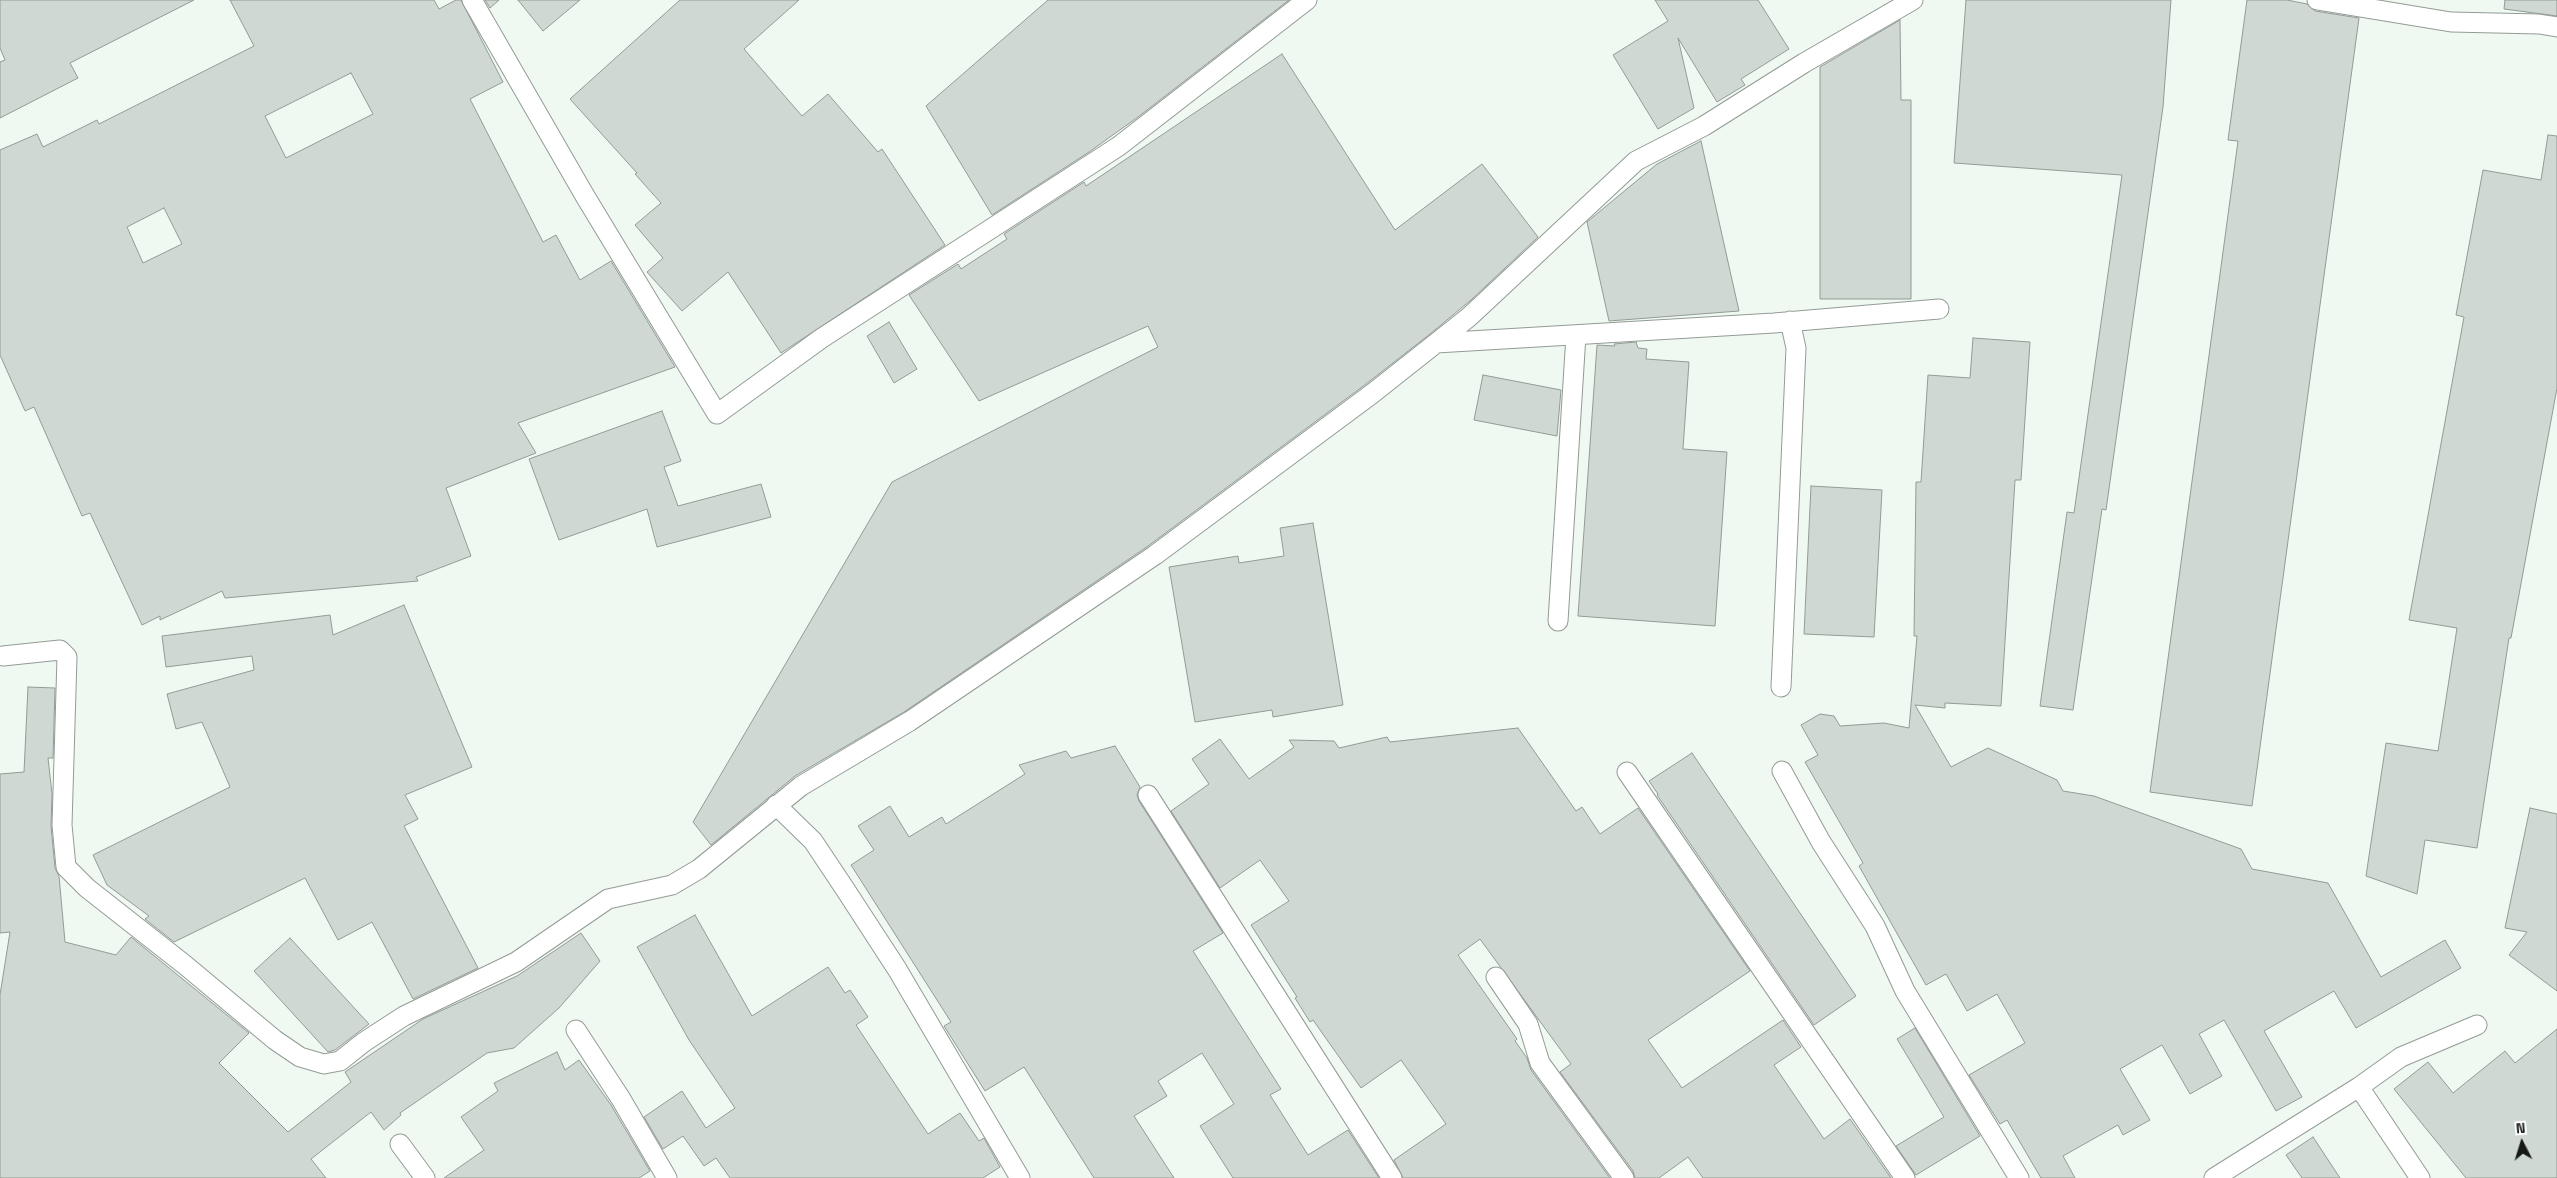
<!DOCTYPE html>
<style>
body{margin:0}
#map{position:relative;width:2557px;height:1178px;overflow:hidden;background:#eff9f2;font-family:"Space Grotesk",sans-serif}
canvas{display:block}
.north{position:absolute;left:2497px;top:1118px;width:50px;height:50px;-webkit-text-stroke:4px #fff;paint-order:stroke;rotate:355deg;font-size:14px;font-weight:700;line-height:20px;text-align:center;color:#161917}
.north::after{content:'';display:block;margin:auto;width:18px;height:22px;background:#161917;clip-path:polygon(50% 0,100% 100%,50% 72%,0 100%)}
</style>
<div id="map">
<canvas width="2557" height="1178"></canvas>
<div class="north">N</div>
</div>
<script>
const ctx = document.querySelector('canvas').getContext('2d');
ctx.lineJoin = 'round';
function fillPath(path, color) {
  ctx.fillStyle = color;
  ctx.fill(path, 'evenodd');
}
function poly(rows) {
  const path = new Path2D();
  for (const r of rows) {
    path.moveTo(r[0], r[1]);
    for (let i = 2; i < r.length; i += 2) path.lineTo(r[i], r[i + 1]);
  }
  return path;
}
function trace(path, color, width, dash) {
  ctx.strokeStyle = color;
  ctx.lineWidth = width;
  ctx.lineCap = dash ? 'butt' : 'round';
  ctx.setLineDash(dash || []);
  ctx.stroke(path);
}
const building = poly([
 [0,0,194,0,70,63,78,78,0,118,0,62,5,60,0,48,0,0],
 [230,0,434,0,439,9,456,0,461,0,503,82,470,99,543,242,556,235,580,280,611,261,675,367,518,423,536,453,446,488,471,556,416,577,418,581,225,598,222,591,160,620,160,616,142,625,90,513,82,516,34,407,25,411,0,355,0,150,37,134,43,147,97,120,99,124,254,46,230,0],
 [351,73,373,114,286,158,265,116,351,73],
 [164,208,182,244,143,263,127,227,164,208],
 [485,0,499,0,490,8,485,0],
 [518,0,580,0,543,31,518,0],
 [680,0,799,0,744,49,802,116,828,94,878,152,882,149,945,245,781,353,728,272,682,311,647,272,663,258,635,225,661,203,635,174,637,173,570,99,680,0],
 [1048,0,1289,0,1138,117,1089,152,992,215,926,106,1048,0],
 [1655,0,1758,0,1789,49,1741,79,1745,85,1717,102,1678,38,1694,108,1658,129,1613,55,1668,21,1655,0],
 [1966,0,2171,0,2163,107,2106,510,2102,509,2073,710,2040,706,2067,512,2074,513,2122,175,1954,163,1966,0],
 [2247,0,2287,0,2307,4,2315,11,2359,18,2252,806,2150,792,2238,141,2228,140,2247,0],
 [2505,0,2557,0,2557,16,2504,9,2505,0],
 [1900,20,1901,100,1911,100,1911,299,1820,299,1820,67,1900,20],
 [1282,54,1395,230,1482,164,1538,237,1471,300,1430,334,1366,384,1148,546,904,712,795,776,711,845,693,822,892,482,1158,347,1148,326,979,401,909,295,958,264,961,269,1007,239,1004,234,1084,182,1086,186,1282,54],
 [2548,135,2557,136,2557,388,2511,638,2509,638,2477,848,2425,840,2417,894,2366,876,2386,743,2438,751,2457,628,2409,620,2464,317,2456,315,2483,170,2541,180,2548,135],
 [1701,141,1739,311,1609,321,1587,222,1657,164,1701,141],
 [889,322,917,369,894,383,867,336,889,322],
 [1973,338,2030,342,2021,480,2015,480,2001,706,1945,703,1945,708,1915,705,1951,767,1988,748,2057,780,2063,791,2094,796,2241,849,2252,869,2328,883,2381,977,2445,940,2461,968,2356,1028,2334,991,2264,1031,2302,1097,2276,1111,2224,1020,2199,1034,2222,1076,2190,1094,2162,1045,2120,1069,2150,1120,2123,1135,2118,1125,2063,1156,2075,1178,2041,1178,2007,1120,2000,1124,1969,1075,2025,1043,1997,994,1967,1011,1946,974,1926,985,1859,866,1863,863,1805,762,1818,755,1801,725,1820,714,1834,716,1840,726,1884,723,1909,728,1917,636,1914,636,1916,482,1921,482,1928,375,1970,378,1973,338],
 [1636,342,1638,348,1647,349,1646,359,1689,362,1683,449,1727,452,1715,626,1578,616,1597,345,1615,346,1614,344,1636,342],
 [1483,375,1561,390,1557,436,1474,420,1483,375],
 [662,411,681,461,664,467,678,506,761,484,771,517,657,547,647,509,559,540,529,459,662,411],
 [1811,486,1882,490,1874,637,1804,634,1811,486],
 [1313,523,1343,705,1273,717,1272,710,1195,722,1169,567,1238,556,1239,563,1284,556,1280,528,1313,523],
 [404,605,472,767,405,795,418,819,404,826,478,968,413,999,372,922,338,940,305,878,174,942,145,919,149,916,107,885,93,855,230,787,202,722,176,729,167,694,254,670,252,656,166,667,162,636,330,615,333,635,404,605],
 [28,687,55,688,53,758,48,758,52,794,51,826,55,868,59,876,65,942,116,955,131,937,249,1033,219,1063,288,1132,351,1082,345,1072,423,1019,517,976,581,933,600,961,559,1008,514,1048,487,1053,400,1113,401,1115,384,1130,371,1112,311,1159,326,1178,0,1178,0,995,10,932,0,933,0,774,24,772,28,687],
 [1518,728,1576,811,1582,807,1600,834,1638,808,1750,971,1648,1040,1682,1088,1783,1020,1801,1047,1774,1065,1824,1139,1850,1119,1891,1178,1703,1178,1688,1157,1659,1178,1635,1178,1633,1171,1560,1072,1571,1064,1480,939,1458,955,1517,1039,1515,1041,1527,1058,1531,1070,1610,1178,1403,1178,1394,1160,1446,1124,1401,1060,1361,1088,1313,1020,1310,1022,1295,998,1297,997,1251,925,1289,901,1260,860,1220,888,1171,811,1209,784,1192,759,1220,739,1249,779,1294,747,1289,740,1334,741,1339,748,1387,737,1390,742,1518,728],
 [1115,746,1140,787,1137,795,1139,801,1223,933,1193,951,1281,1089,1270,1095,1308,1155,1348,1130,1379,1178,1233,1178,1200,1126,1234,1104,1202,1053,1158,1081,1167,1096,1134,1116,1174,1178,1094,1178,1024,1067,985,1091,944,1026,951,1022,851,865,874,850,858,826,890,806,909,837,942,817,946,824,1025,774,1019,765,1066,751,1071,758,1115,746],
 [1692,753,1856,996,1814,1025,1657,795,1658,794,1649,781,1692,753],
 [2530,808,2557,814,2557,991,2509,955,2527,932,2505,928,2530,808],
 [695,915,752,1016,828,967,845,993,850,990,868,1017,856,1025,928,1134,960,1113,979,1141,984,1138,1000,1167,983,1178,730,1178,716,1158,704,1166,683,1136,663,1149,644,1117,682,1091,706,1128,735,1108,689,1040,637,947,695,915],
 [290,938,369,1024,335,1050,328,1052,254,971,290,938],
 [1915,1028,1980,1136,1916,1175,1896,1146,1944,1117,1897,1039,1915,1028],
 [2557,1029,2557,1178,2466,1178,2394,1089,2428,1062,2453,1093,2505,1051,2515,1063,2557,1029],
 [557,1052,565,1070,579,1060,611,1105,650,1171,639,1178,444,1178,484,1150,461,1117,498,1091,494,1083,557,1052],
 [2313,1137,2340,1178,2302,1178,2286,1155,2313,1137]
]);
fillPath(building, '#cfd8d2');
trace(building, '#929b94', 1);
const minor = poly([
 [472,0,585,196,717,414,822,338,1119,146,1307,0],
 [2317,0,2451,22,2539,24,2557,27],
 [1436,343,1774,323,1939,309],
 [1558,621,1576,335],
 [3,656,60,650,67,657,62,825,66,867,87,888,185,965,275,1040,300,1057,324,1064,340,1061,364,1042,404,1016,516,962,608,899,672,885,699,869,801,786,910,721,1155,555,1373,393,1469,317,1636,161,1704,126,1804,63,1913,0],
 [1781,687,1796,348,1790,321],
 [1782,771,1821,842,1875,926,1905,991,2019,1178],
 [1627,772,1905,1178],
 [1148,795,1392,1178],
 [776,805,813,841,845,889,897,969,1020,1178],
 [1496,977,1528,1024,1540,1063,1624,1178],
 [576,1030,621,1099,667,1178],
 [2359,1087,2420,1178],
 [400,1144,425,1178],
 [2214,1178,2359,1087,2401,1057,2477,1025]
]);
trace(minor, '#939b95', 21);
trace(minor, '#fff', 19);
</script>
